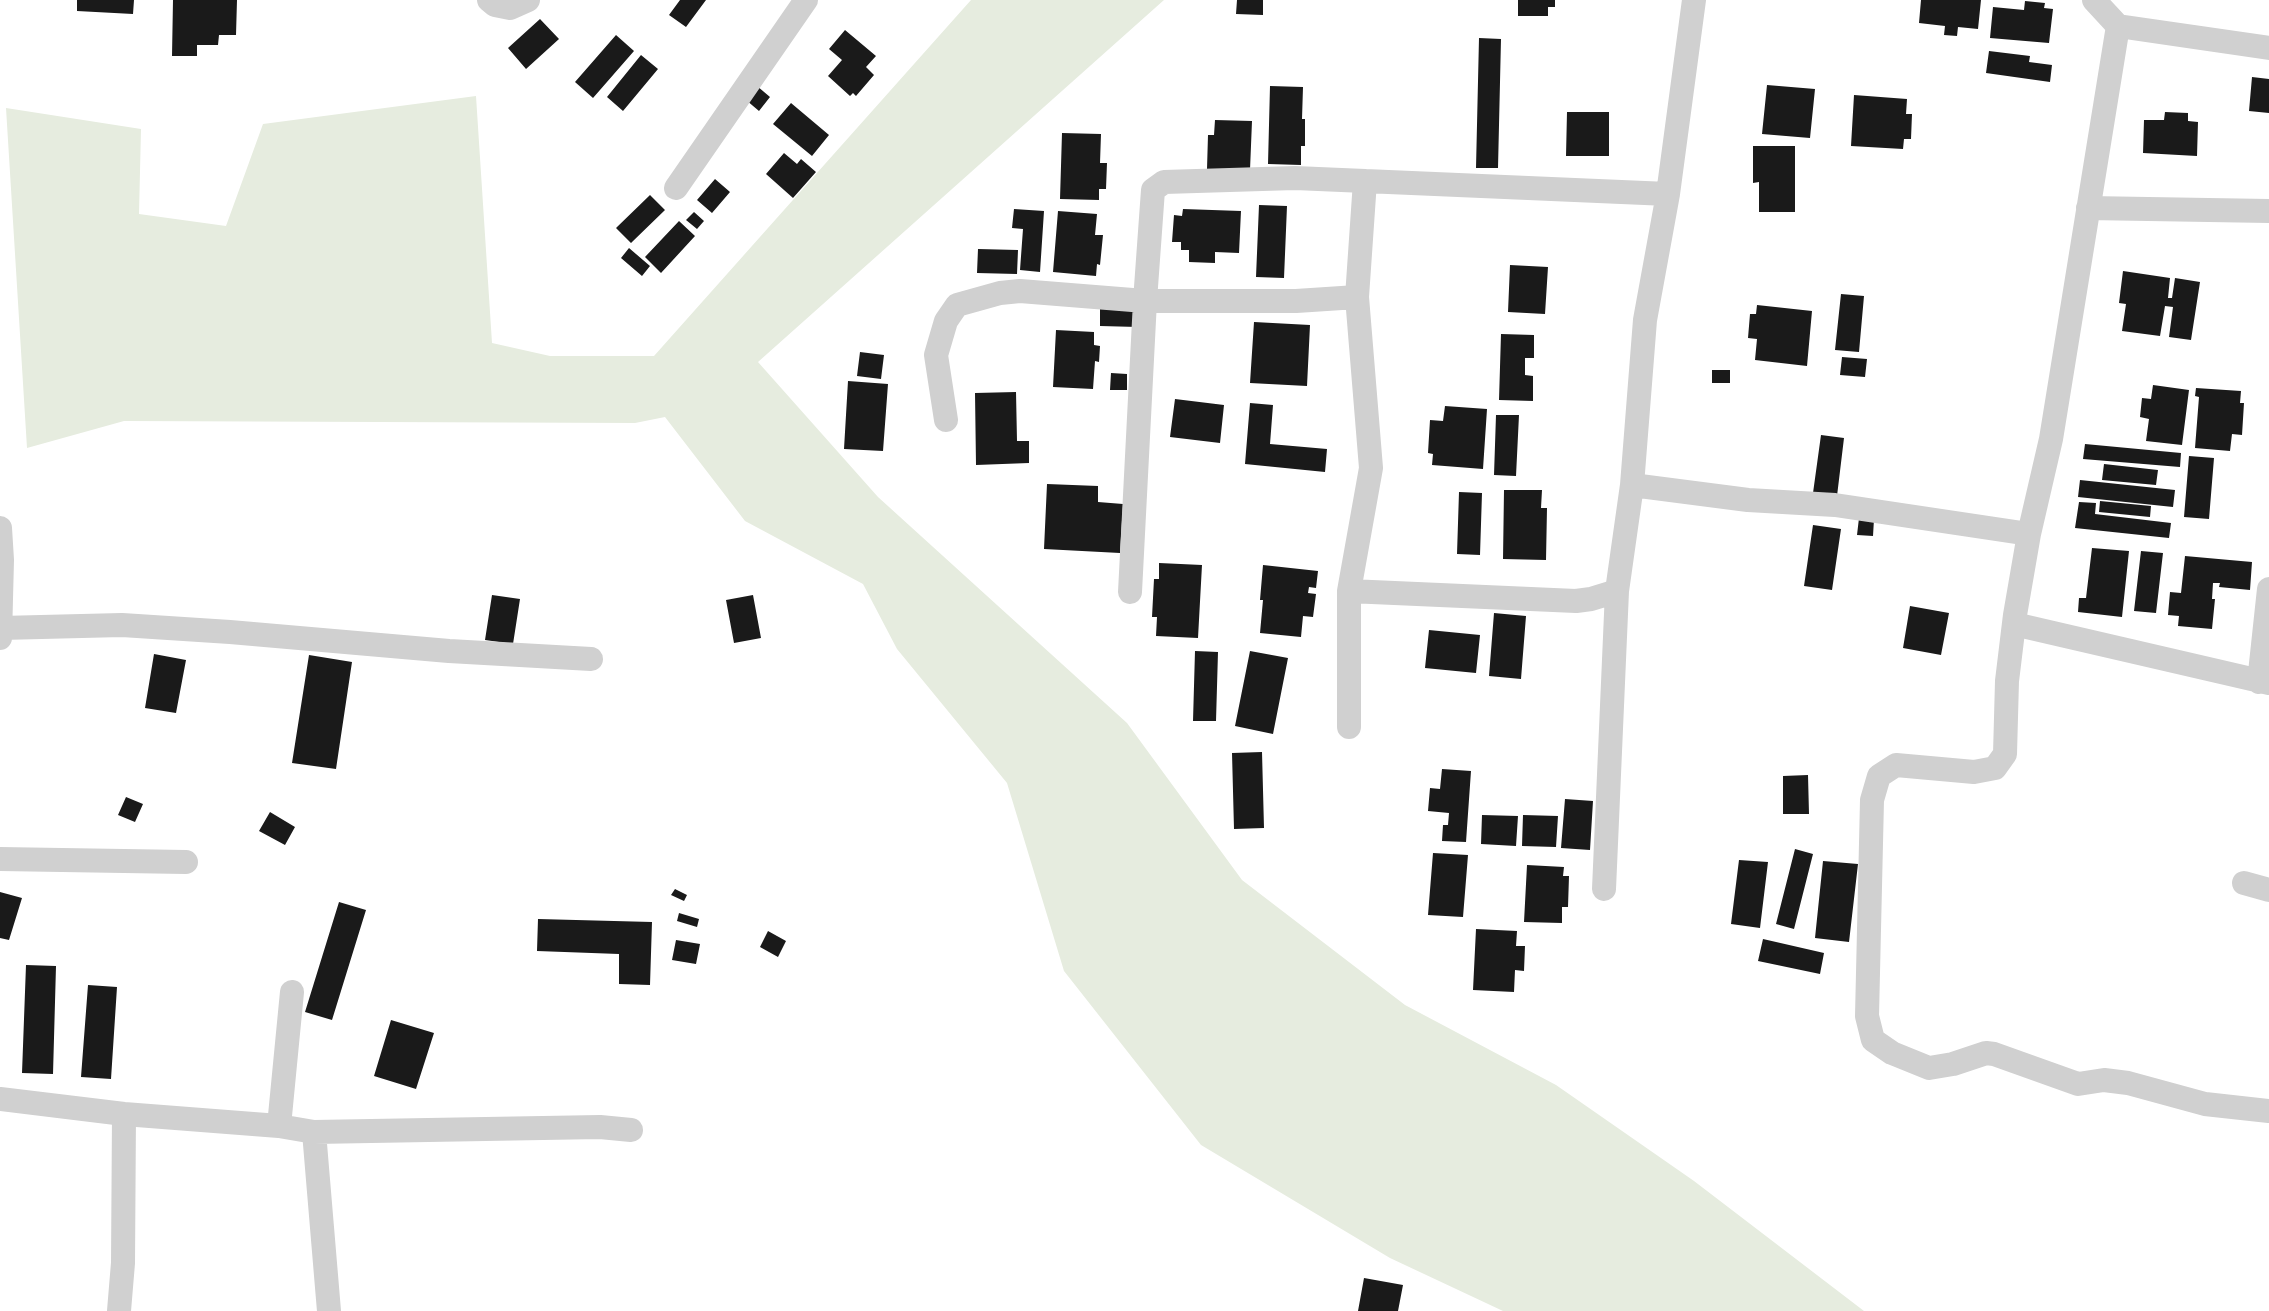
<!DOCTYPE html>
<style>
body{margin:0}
canvas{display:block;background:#fff}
</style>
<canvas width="2269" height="1311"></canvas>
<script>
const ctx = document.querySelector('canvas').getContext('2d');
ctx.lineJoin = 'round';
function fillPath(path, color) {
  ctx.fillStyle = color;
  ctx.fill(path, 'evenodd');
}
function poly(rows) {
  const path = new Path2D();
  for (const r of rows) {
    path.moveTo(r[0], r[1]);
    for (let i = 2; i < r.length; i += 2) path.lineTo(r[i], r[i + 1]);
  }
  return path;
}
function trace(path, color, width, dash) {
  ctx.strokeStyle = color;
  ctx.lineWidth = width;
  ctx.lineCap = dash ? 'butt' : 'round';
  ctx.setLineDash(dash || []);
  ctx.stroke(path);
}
fillPath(poly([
 [971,0,1164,0,758,362,878,497,1127,723,1242,880,1405,1005,1556,1085,1694,1181,1864,1311,1503,1311,1390,1258,1201,1145,1064,971,1007,783,897,649,863,584,745,521,665,417,635,423,124,421,27,448,6,108,141,129,139,214,226,226,263,124,476,96,492,343,550,356,654,356]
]), '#e6ecdf');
fillPath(poly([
 [77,0,134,0,133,14,77,11],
 [173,0,237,0,236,35,219,35,218,45,197,45,197,56,172,56],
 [680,0,706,0,686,27,669,15],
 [1237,0,1263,0,1263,15,1236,14],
 [1518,0,1555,0,1555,7,1548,7,1548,16,1518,16],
 [1921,0,1981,0,1978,29,1958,27,1957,36,1944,35,1945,26,1919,23],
 [2025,1,2045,3,2044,8,2053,9,2049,43,1990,38,1993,7,2024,10],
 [540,19,559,39,526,69,508,48],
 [845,30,876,56,866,67,874,75,856,96,853,93,850,96,828,76,842,60,829,49],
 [616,35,634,51,593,98,575,82],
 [1479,38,1501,39,1498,168,1476,168],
 [1989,51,2030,56,2029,62,2052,65,2050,82,1986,73],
 [641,55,658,69,623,111,607,97],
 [2252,77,2269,79,2269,113,2249,111],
 [1767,85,1815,89,1810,138,1762,134],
 [757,86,770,97,759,111,746,100],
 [1270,86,1303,87,1302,119,1305,119,1305,146,1301,146,1301,165,1268,164],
 [1854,95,1907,99,1906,114,1912,114,1911,139,1904,139,1903,149,1851,146],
 [791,103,829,135,812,156,773,124],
 [1567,112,1609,112,1609,156,1566,156],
 [2165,112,2188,113,2188,121,2198,122,2197,156,2143,153,2144,120,2164,120],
 [1215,120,1252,121,1250,170,1207,169,1208,135,1214,135],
 [1062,133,1101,134,1100,163,1107,163,1106,189,1099,189,1099,200,1060,199],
 [1753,146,1795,146,1795,212,1759,212,1759,182,1753,183],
 [784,153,797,164,801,159,816,172,793,198,766,174],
 [715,179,730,192,712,213,697,200],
 [650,195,665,210,631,243,616,228],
 [1259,205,1287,206,1284,278,1256,277],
 [1014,209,1044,211,1040,272,1020,270,1023,229,1012,228],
 [1183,209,1241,211,1239,253,1215,252,1215,263,1189,262,1189,250,1181,250,1181,242,1172,242,1174,215,1182,216],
 [1058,211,1097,214,1095,235,1103,235,1100,265,1097,264,1096,276,1053,272],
 [694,212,704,221,697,229,686,220],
 [679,221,695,236,661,273,645,257],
 [629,248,650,266,642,276,621,258],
 [978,249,1018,250,1017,274,977,273],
 [1510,265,1548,267,1545,314,1508,312],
 [2123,271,2170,278,2168,298,2172,298,2175,278,2200,282,2191,340,2169,337,2173,307,2165,306,2160,336,2122,331,2126,304,2119,303],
 [1841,294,1864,296,1859,352,1835,350],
 [1757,305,1812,311,1807,366,1755,360,1757,339,1748,338,1750,314,1756,314],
 [1100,307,1138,307,1138,327,1100,326],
 [1254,322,1310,325,1307,386,1250,383],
 [1056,330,1094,332,1094,345,1100,346,1099,362,1095,361,1093,389,1053,387],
 [1501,334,1534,335,1534,358,1525,358,1525,375,1533,376,1533,401,1499,400],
 [860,352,884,355,881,379,857,376],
 [1842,357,1867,359,1865,377,1840,375],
 [1712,370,1730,370,1730,383,1712,383],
 [1111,373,1127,374,1127,390,1110,390],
 [848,381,888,384,883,451,844,449],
 [2153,385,2189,390,2182,445,2146,441,2149,419,2140,417,2142,398,2151,399],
 [2196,388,2241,391,2240,403,2244,403,2242,435,2232,434,2230,451,2195,448,2199,397,2195,396],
 [1016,392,1017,441,1029,441,1029,463,976,465,975,393],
 [1175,399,1224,405,1220,443,1170,437],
 [1250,403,1273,405,1270,444,1327,449,1325,472,1245,464],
 [1445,406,1487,409,1483,469,1432,465,1433,454,1428,453,1430,420,1443,421],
 [1496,415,1519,415,1516,476,1494,475],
 [1821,435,1844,438,1837,496,1813,493],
 [2085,444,2181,453,2180,467,2083,459],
 [2189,456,2214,458,2209,519,2184,517],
 [2104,464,2158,470,2156,485,2102,480],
 [2080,480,2175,490,2173,507,2078,497],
 [1047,484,1098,486,1098,502,1123,504,1120,553,1044,549],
 [1504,490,1542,490,1541,508,1547,508,1546,560,1503,559],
 [1459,492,1482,493,1480,555,1457,554],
 [2100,501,2151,506,2150,517,2099,512],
 [2079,502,2096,503,2095,514,2171,523,2169,538,2075,528],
 [1859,518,1874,519,1873,536,1857,535],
 [1813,525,1841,529,1832,590,1804,586],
 [2092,548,2129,551,2122,617,2078,612,2079,598,2086,598],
 [2141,551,2163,553,2156,613,2134,611],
 [2185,556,2252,562,2250,590,2219,587,2220,583,2213,583,2212,599,2215,599,2212,629,2178,626,2179,616,2168,615,2170,592,2181,593],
 [1159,563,1202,565,1198,638,1156,636,1157,617,1152,617,1154,579,1159,579],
 [1263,565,1318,571,1316,588,1309,587,1308,593,1316,594,1313,617,1303,616,1301,637,1260,633,1263,600,1260,600],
 [492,595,520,599,513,644,485,640],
 [753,595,761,638,734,643,726,600],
 [1910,606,1949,613,1941,655,1903,648],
 [1494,613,1526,616,1521,679,1489,676],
 [1429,630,1480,635,1476,673,1425,668],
 [1195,651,1218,652,1216,721,1193,721],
 [1250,651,1288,658,1273,734,1235,726],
 [154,654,186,660,176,713,145,708],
 [309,655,352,662,336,769,292,763],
 [1262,752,1264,828,1234,829,1232,753],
 [1442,769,1471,771,1466,842,1442,841,1443,825,1448,825,1449,813,1428,811,1430,788,1440,789],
 [1808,775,1809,814,1783,814,1783,776],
 [126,797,143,804,135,822,118,815],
 [1565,799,1593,801,1590,850,1561,848],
 [270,812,295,827,285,845,259,831],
 [1482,815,1518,816,1516,846,1481,844],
 [1523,815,1558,816,1556,847,1522,846],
 [1795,849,1813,854,1794,929,1776,924],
 [1433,853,1468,855,1463,917,1428,915],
 [1739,860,1768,862,1760,928,1731,924],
 [1823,861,1858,864,1849,942,1815,938],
 [1527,865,1564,867,1563,876,1569,876,1568,907,1562,907,1562,923,1524,922],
 [675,889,687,895,684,901,671,895],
 [0,892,22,898,9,940,0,938],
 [339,902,366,910,332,1020,305,1012],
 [679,913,699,919,697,927,677,921],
 [538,919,652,922,650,985,619,984,619,954,537,951],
 [1476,929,1517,931,1516,946,1525,946,1524,971,1515,970,1514,992,1473,990],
 [768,931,786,941,778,957,760,947],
 [1763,939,1824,953,1820,974,1758,961],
 [676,940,700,944,696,964,672,960],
 [26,965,56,966,53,1074,22,1073],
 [88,985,117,987,111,1079,81,1077],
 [391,1020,434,1033,416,1089,374,1076],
 [1364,1278,1403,1285,1398,1311,1358,1311]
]), '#1a1a1a');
trace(poly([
 [489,0,495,5,510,8,528,0],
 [2094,0,2118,26,2269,48],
 [2118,26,2051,439,2029,534,2015,615,2007,681,2005,754,1995,768,1974,772,1896,765,1879,776,1872,800,1867,1016,1873,1040,1892,1053,1929,1068,1953,1064,1986,1053,1994,1054,2078,1084,2104,1080,2128,1083,2205,1104,2269,1111],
 [676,188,806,0],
 [2088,208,2269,211],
 [946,420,936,355,946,321,957,305,1000,293,1020,291,1145,301,1296,301,1357,297],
 [1632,485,1748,500,1835,505,2029,534],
 [0,528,2,560,0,638],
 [1349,591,1576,601,1591,599,1617,591],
 [1130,592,1145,301,1153,190,1164,182,1295,178,1668,194],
 [2014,624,2269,683],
 [1,628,122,625,230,632,449,651,591,659],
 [2259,682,2269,589],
 [1349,727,1349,591,1371,468,1357,297,1365,181],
 [0,859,186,862],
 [2244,883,2269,890],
 [1604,889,1617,591,1632,485,1645,320,1668,194,1694,0],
 [0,1099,124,1114,279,1126,314,1132,600,1127,631,1130],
 [279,1126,292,992],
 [314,1132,329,1311],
 [119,1311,123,1263,124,1114]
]), '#d0d0d0', 24);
</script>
